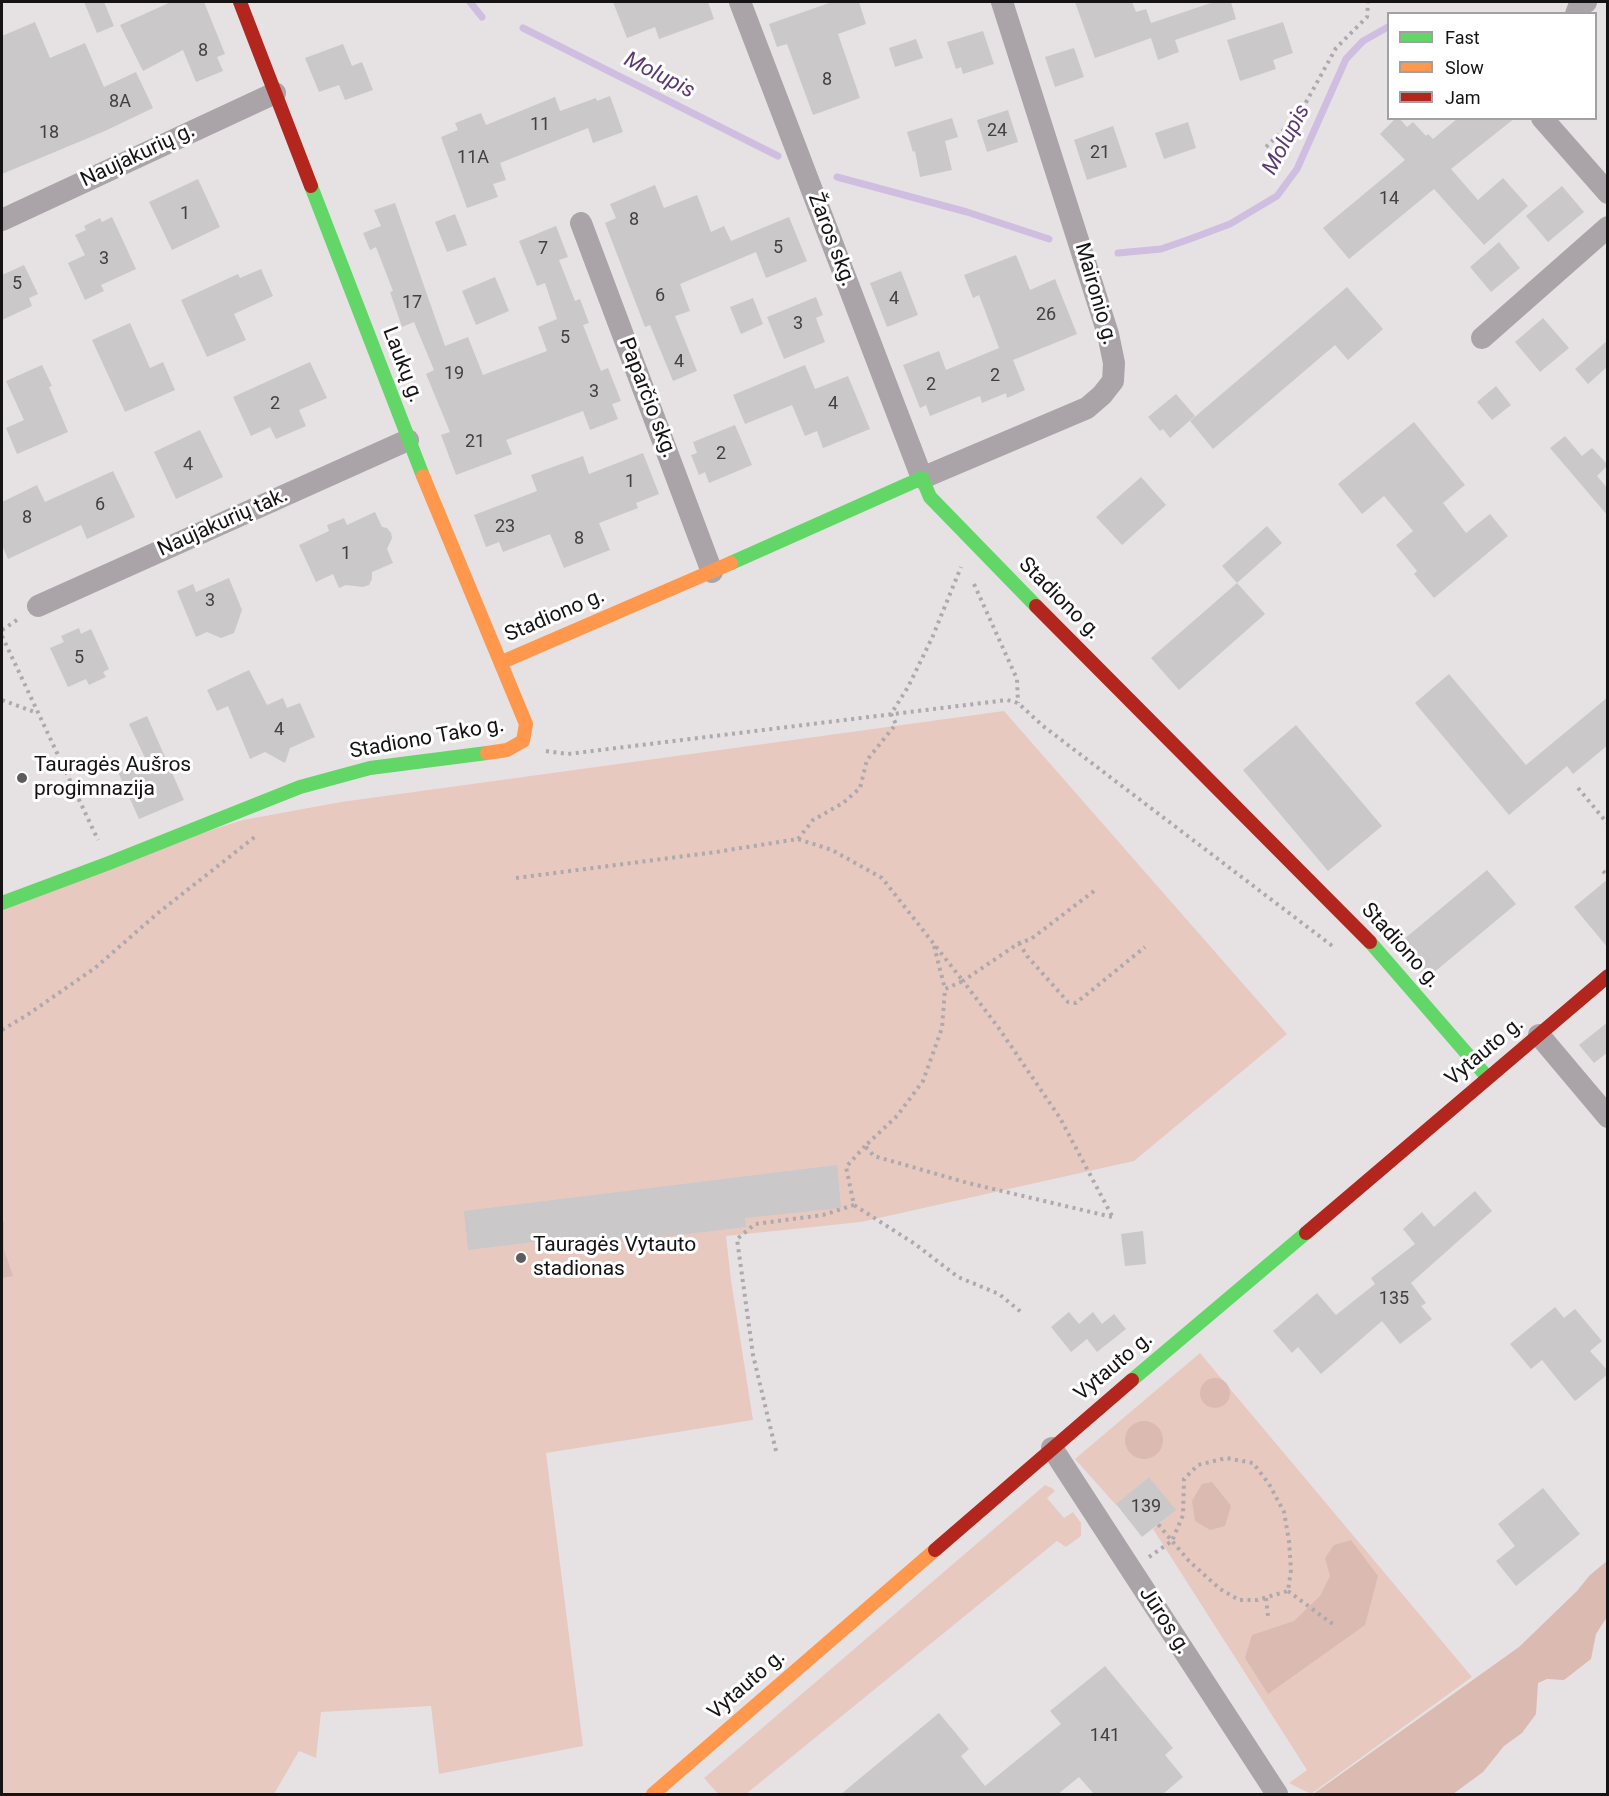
<!DOCTYPE html>
<meta charset="utf-8">
<style>
body{margin:0}
#map{position:relative;width:1609px;height:1796px;overflow:hidden;background:#e6e2e4;font-family:Roboto,sans-serif}
canvas{display:block}
.frame{position:absolute;inset:0;border:3px solid #151314;pointer-events:none}
.legend{position:absolute;left:1387px;top:12px;width:210px;height:108px;box-sizing:border-box;background:#fff;border:2px solid #a1a1a1;margin:0;padding:8px 10px;list-style:none;font-size:18px;color:#151314}
.legend li{display:flex;align-items:center;gap:12px;height:30px}
.legend b{width:30px;border:2px solid #a1a1a1}
</style>
<div id="map">
<canvas width="1609" height="1796"></canvas>
<div class="frame"></div>
<ul class="legend">
<li><b style="height:8px;background:#63d668"></b>Fast</li>
<li><b style="height:8px;background:#ff974d"></b>Slow</li>
<li><b style="height:8px;background:#b3261e"></b>Jam</li>
</ul>
</div>
<script>
const ctx = document.querySelector('canvas').getContext('2d');
ctx.lineJoin = 'round';
function fillPath(path, color) {
  ctx.fillStyle = color;
  ctx.fill(path, 'evenodd');
}
function poly(rows) {
  const path = new Path2D();
  for (const r of rows) {
    if (r.length === 3) {
      path.moveTo(r[0] + r[2], r[1]);
      path.arc(r[0], r[1], r[2], 0, 2 * Math.PI);
      continue;
    }
    path.moveTo(r[0], r[1]);
    for (let i = 2; i < r.length; i += 2) path.lineTo(r[i], r[i + 1]);
  }
  return path;
}
function trace(path, color, width, dash) {
  ctx.strokeStyle = color;
  ctx.lineWidth = width;
  ctx.lineCap = dash ? 'butt' : 'round';
  ctx.setLineDash(dash || []);
  ctx.stroke(path);
}
function write(font, color, halo, rows, align = 'center') {
  ctx.font = font + ' Roboto,sans-serif';
  ctx.lineWidth = 6;
  ctx.setLineDash([]);
  ctx.textBaseline = 'middle';
  ctx.strokeStyle = halo;
  ctx.fillStyle = color;
  for (const [text, x, y, turn = 0] of rows) {
    ctx.save();
    ctx.translate(x, y);
    ctx.rotate((+turn || 0) * Math.PI / 180);
    ctx.textAlign = isNaN(turn) ? turn : align;
    if (halo) ctx.strokeText(text, 0, 0);
    ctx.fillText(text, 0, 0);
    ctx.restore();
  }
}
fillPath(poly([
 [1004,711,1287,1034,1134,1161,861,1222,726,1236,731,1280,753,1420,546,1453,583,1746,439,1774,431,1706,321,1712,316,1758,299,1751,274,1794,2,1794,2,896,243,820,341,802],
 [1200,1353,1472,1677,1311,1794,1289,1783,1307,1770,1153,1529,1175,1510,1149,1477,1116,1505,1075,1459],
 [1045,1485,1052,1488,1055,1491,1047,1498,1064,1518,1073,1512,1081,1523,1081,1536,1066,1547,1057,1541,746,1794,718,1794,704,1778]
]), '#e8c9c0');
fillPath(poly([
 [2,1221,4,1222,4,1250,13,1276,2,1278],
 [1215,1393,15],
 [1144,1440,19],
 [1212,1482,1231,1506,1225,1526,1210,1530,1195,1521,1192,1501,1202,1484],
 [1351,1540,1378,1576,1365,1625,1268,1694,1245,1658,1252,1635,1294,1621,1320,1596,1330,1576,1325,1558,1334,1545],
 [1607,1561,1607,1617,1596,1634,1591,1659,1564,1680,1547,1679,1538,1683,1536,1714,1522,1733,1504,1746,1483,1772,1453,1794,1313,1794,1519,1647,1577,1591,1590,1575]
]), '#dabab1');
trace(poly([
 [470,2,482,17],
 [523,28,778,156],
 [837,177,967,212,1049,239],
 [1118,253,1161,249,1190,239,1230,224,1277,196,1297,169,1346,59,1363,41,1388,27]
]), '#d0bee0', 7);
fillPath(poly([
 [84,2,104,2,114,26,97,33],
 [171,2,204,2,225,54,217,57,223,71,196,82,183,50,143,71,120,25],
 [613,2,708,2,714,19,659,39,655,27,627,38],
 [832,2,859,2,866,24,838,34,860,98,813,115,787,44,777,47,769,24],
 [1075,2,1132,2,1136,12,1146,9,1151,23,1214,2,1231,2,1236,19,1175,40,1179,52,1158,60,1151,38,1095,58],
 [35,22,50,58,85,43,104,87,136,72,153,108,105,131,2,174,2,36],
 [1283,22,1293,53,1273,60,1276,69,1240,81,1227,40],
 [983,31,994,64,963,74,961,67,956,69,947,42],
 [916,39,923,58,895,67,889,48],
 [343,44,352,66,362,62,373,90,345,100,339,85,319,92,305,58],
 [1074,48,1084,77,1055,87,1045,57],
 [610,96,623,132,593,143,588,128,500,163,506,180,493,184,498,197,467,208,441,137,458,130,455,123,481,113,486,125,555,97,560,111,596,98,597,101],
 [1008,110,1018,142,987,152,977,120],
 [952,118,958,137,945,141,952,170,920,177,915,151,913,152,907,132],
 [1396,118,1399,118,1407,127,1413,122,1426,136,1428,134,1433,139,1458,118,1515,118,1451,169,1478,200,1503,178,1528,206,1484,245,1434,189,1349,259,1323,228,1405,160,1380,134],
 [1188,122,1196,148,1164,159,1155,133],
 [1113,126,1127,167,1087,180,1074,140],
 [198,179,220,227,172,250,149,202],
 [655,185,664,208,697,195,711,232,724,226,731,241,789,217,807,261,766,278,756,252,680,284,690,311,675,316,697,371,673,381,650,325,645,327,605,223,616,218,610,204],
 [1562,186,1584,212,1548,242,1526,216],
 [395,203,445,346,468,337,483,375,547,351,538,327,557,319,545,283,537,286,519,241,556,226,568,257,559,260,575,301,580,299,589,323,583,325,601,371,608,368,621,401,612,404,618,419,590,430,583,411,506,440,512,454,456,475,441,435,450,432,426,374,434,370,414,322,402,327,390,292,393,291,376,247,370,250,363,233,381,226,374,210],
 [455,214,467,245,447,252,435,222],
 [112,217,136,269,101,285,104,291,85,300,68,263,85,255,75,235,86,230,84,226,100,218,102,222],
 [1499,242,1520,268,1491,292,1470,267],
 [1016,255,1030,290,1055,279,1077,334,1013,360,1025,390,1007,398,1006,393,982,403,980,396,930,416,926,405,920,408,903,365,939,351,946,370,999,348,979,295,973,298,964,275],
 [24,265,38,294,29,298,32,306,2,320,2,275],
 [261,269,273,296,234,314,246,340,207,357,181,300,238,274,240,278],
 [901,271,918,315,887,327,870,283],
 [495,277,509,311,476,325,462,291],
 [1347,287,1383,329,1348,360,1335,345,1213,449,1190,421],
 [816,297,823,315,816,318,825,342,784,359,767,317],
 [753,298,763,324,741,334,730,307],
 [1543,318,1569,348,1540,372,1515,342],
 [130,323,150,368,163,362,175,390,125,412,92,340],
 [1608,340,1608,366,1588,384,1575,369],
 [310,362,327,398,299,410,306,426,276,439,270,427,251,436,233,397],
 [42,365,52,386,49,387,68,432,17,454,6,428,24,420,6,381],
 [805,365,815,389,848,376,870,429,823,448,817,431,805,436,792,405,745,424,733,395],
 [1496,386,1511,405,1492,420,1477,402],
 [1176,394,1195,416,1170,438,1163,429,1160,431,1148,417],
 [1414,422,1465,485,1443,503,1466,533,1490,514,1508,536,1434,598,1414,574,1417,571,1396,545,1413,531,1384,496,1362,514,1338,484],
 [735,425,752,465,709,483,705,472,699,475,691,455,697,453,693,442],
 [200,430,223,477,176,499,154,452],
 [1565,436,1582,456,1592,448,1608,465,1597,476,1608,489,1608,516,1550,448],
 [643,453,659,494,636,503,638,508,599,523,610,550,564,568,550,534,503,552,499,542,486,547,474,515,537,491,531,475,583,456,589,474],
 [113,471,135,517,87,539,81,525,8,559,2,545,2,502,37,485,45,502],
 [1141,477,1166,505,1122,545,1096,517],
 [375,512,382,527,387,528,391,533,392,538,387,549,393,563,372,572,372,579,369,585,363,587,346,585,339,588,333,574,316,582,299,545,329,531,327,525,344,518,347,525],
 [1267,526,1282,543,1237,583,1222,566],
 [229,578,242,610,234,633,221,638,207,632,196,637,177,591,193,584,196,592],
 [1237,583,1265,614,1179,690,1151,658],
 [79,628,81,634,91,629,109,669,103,672,106,677,89,685,86,679,68,687,50,648,64,642,61,636],
 [249,670,267,705,283,698,287,708,300,703,315,737,290,748,285,763,265,752,250,759,228,706,217,711,207,690],
 [1449,674,1526,765,1608,697,1608,745,1573,774,1567,766,1509,815,1415,703],
 [147,716,184,800,139,819,118,772,146,760,129,724],
 [1296,725,1382,826,1328,871,1243,770],
 [1487,870,1516,904,1426,979,1397,945],
 [1608,879,1608,948,1574,907],
 [1608,1022,1608,1052,1594,1063,1579,1045],
 [837,1165,841,1208,745,1218,746,1227,560,1249,558,1239,468,1250,464,1211],
 [1475,1191,1492,1211,1411,1283,1426,1303,1421,1306,1432,1319,1400,1344,1382,1321,1321,1374,1298,1347,1292,1353,1273,1331,1317,1293,1336,1315,1375,1284,1371,1278,1415,1244,1403,1229,1422,1212,1434,1227],
 [1143,1231,1146,1264,1125,1266,1121,1234],
 [1555,1307,1564,1318,1575,1309,1602,1341,1590,1351,1608,1371,1608,1374,1575,1401,1542,1360,1531,1369,1510,1344],
 [1069,1312,1079,1324,1093,1312,1102,1324,1114,1314,1126,1329,1097,1352,1087,1339,1071,1352,1051,1327],
 [1149,1477,1176,1510,1142,1537,1116,1504],
 [1543,1488,1580,1534,1516,1586,1496,1561,1515,1546,1498,1524],
 [1105,1666,1173,1748,1165,1755,1183,1777,1163,1794,1094,1794,1079,1777,1058,1794,841,1794,939,1713,969,1749,961,1756,985,1786,1061,1724,1050,1711]
]), '#cac8c8');
trace(poly([
 [1266,147,1299,115,1336,48,1367,17,1368,2],
 [974,584,1017,679,1018,703],
 [2,630,20,618],
 [2,636,98,840],
 [2,700,37,713],
 [546,751,568,754,1007,700,1018,703,1043,726,1335,948],
 [1578,788,1608,824],
 [798,839,813,820,843,803,860,788,867,760,896,724,891,714,908,687,932,638,961,567],
 [1603,871,1608,876],
 [516,878,716,852,798,839,832,850,882,878,963,981,945,989,942,1028,923,1081,897,1116,865,1146,874,1156,968,1183,1112,1217],
 [1094,891,1031,939,1019,943,963,981,998,1027,1060,1118,1112,1216],
 [1019,943,1027,956,1068,1002,1076,1003,1145,947],
 [934,946,945,989],
 [2,1030,27,1015,95,968,158,913,256,836],
 [865,1146,846,1167,854,1205,915,1244,958,1277,999,1294,1021,1312],
 [776,1451,753,1355,737,1239,755,1224,823,1215,854,1205],
 [1149,1557,1172,1541,1183,1515,1184,1479,1198,1465,1226,1458,1253,1463,1269,1484,1284,1512,1289,1541,1291,1570,1288,1591,1257,1600,1239,1600,1220,1589,1189,1561,1172,1541,1158,1524],
 [1288,1591,1334,1625],
 [1266,1598,1268,1616]
]), '#aea9ad', 4, [3, 4.5]);
trace(poly([
 [740,2,922,478,1087,408,1102,395,1113,381,1114,363,1108,334,1002,2],
 [1576,14,1579,6,1586,2],
 [1542,118,1608,193],
 [2,220,275,93],
 [581,223,712,572],
 [1482,338,1608,227],
 [38,606,408,440],
 [1539,1035,1608,1117],
 [1052,1448,1277,1794]
]), '#aaa4a9', 22);
trace(poly([
 [311,186,423,476],
 [731,563,922,478,930,497,1036,606],
 [2,903,109,863,300,787,370,768,487,753],
 [1370,942,1488,1078],
 [1132,1380,1306,1233]
]), '#63d668', 14);
trace(poly([
 [423,476,526,724,523,741,507,750,487,753],
 [502,662,731,563],
 [653,1794,935,1550]
]), '#ff974d', 14);
trace(poly([
 [240,2,311,186],
 [1036,606,1370,942],
 [1306,1233,1608,976],
 [935,1550,1132,1380]
]), '#b3261e', 14);
for (const [x, y, r, color] of [
 [22,778,6,"#5e5b5d"],
 [521,1258,6,"#5e5b5d"]
]) {
  const dot = new Path2D();
  dot.arc(x, y, r, 0, 2 * Math.PI);
  ctx.fillStyle = color;
  ctx.fill(dot);
  trace(dot, '#fff', 2);
}
write('18px', '#424041', null, [
 ["8",203,51],
 ["8",827,80],
 ["8A",120,102],
 ["11",540,125],
 ["24",997,131],
 ["18",49,133],
 ["21",1100,153],
 ["11A",473,158],
 ["14",1389,199],
 ["1",185,214],
 ["8",634,220],
 ["5",778,248],
 ["7",543,249],
 ["3",104,259],
 ["5",17,284],
 ["6",660,296],
 ["4",894,299],
 ["17",412,303],
 ["26",1046,315],
 ["3",798,324],
 ["5",565,338],
 ["4",679,362],
 ["19",454,374],
 ["2",995,376],
 ["2",931,385],
 ["3",594,392],
 ["2",275,404],
 ["4",833,404],
 ["21",475,442],
 ["2",721,454],
 ["4",188,465],
 ["1",630,482],
 ["6",100,505],
 ["8",27,518],
 ["23",505,527],
 ["8",579,539],
 ["1",346,554],
 ["3",210,601],
 ["5",79,658],
 ["4",279,730],
 ["135",1394,1299],
 ["139",1146,1507],
 ["141",1105,1736]
]);
write('21px', '#151314', '#fff', [
 ["Naujakurių g.",138,156,-25],
 ["Žaros skg.",831,240,69],
 ["Maironio g.",1095,294,74],
 ["Laukų g.",402,365,69],
 ["Paparčio skg.",647,398,69],
 ["Naujakurių tak.",223,523,-24],
 ["Stadiono g.",1059,599,45],
 ["Stadiono g.",555,616,-23],
 ["Stadiono Tako g.",427,739,-10],
 ["Stadiono g.",1400,946,48],
 ["Vytauto g.",1485,1052,-40],
 ["Vytauto g.",1114,1367,-40],
 ["Jūros g.",1164,1621,57],
 ["Vytauto g.",747,1685,-41]
]);
write('21px', '#151314', '#fff', [
 ["Tauragės Aušros",34,766],
 ["progimnazija",34,790],
 ["Tauragės Vytauto",533,1246],
 ["stadionas",533,1270]
], 'left');
write('italic 22px', '#5a3a75', '#fff', [
 ["Molupis",659,76,27],
 ["Molupis",1287,140,-62]
]);
</script>
